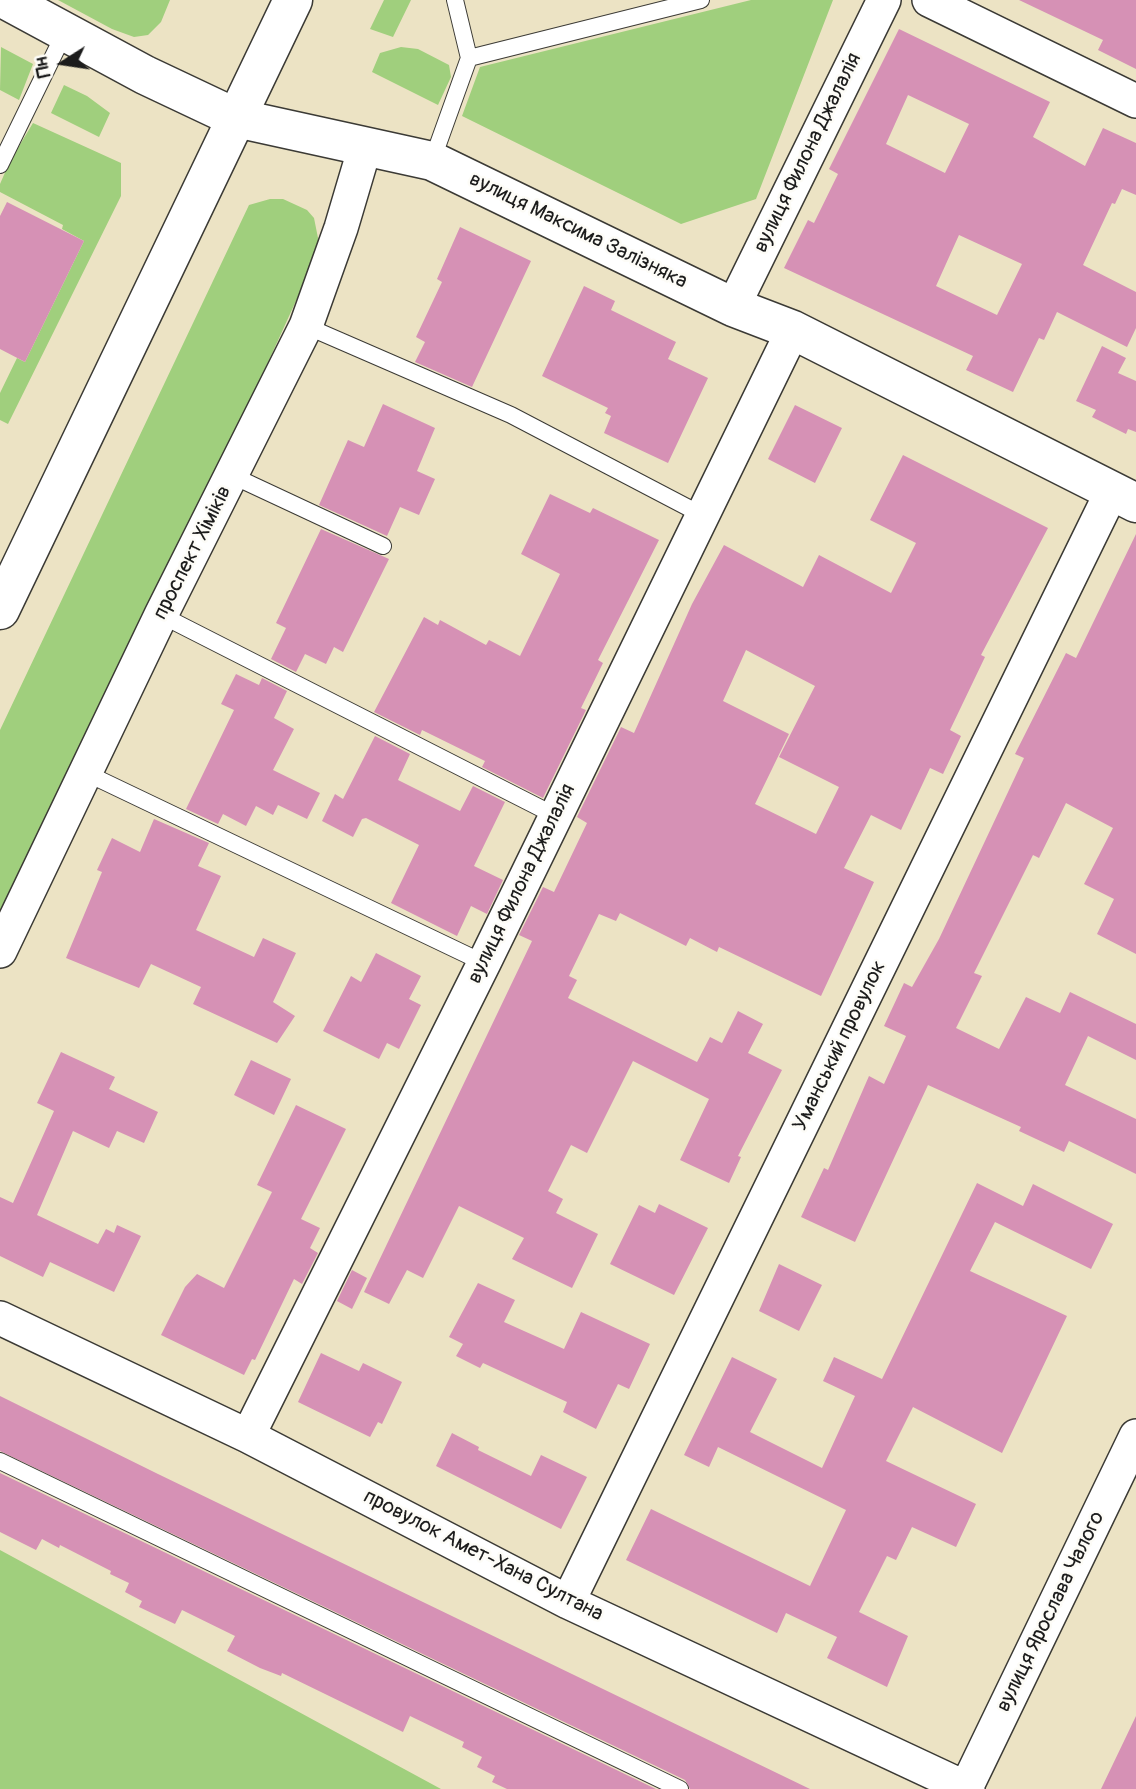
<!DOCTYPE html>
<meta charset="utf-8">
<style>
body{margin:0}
#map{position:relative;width:1136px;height:1789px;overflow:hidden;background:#ece3c4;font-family:Pangolin,sans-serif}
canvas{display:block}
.north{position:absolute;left:28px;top:28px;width:70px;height:70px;-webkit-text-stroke:5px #fdfcf7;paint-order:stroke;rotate:258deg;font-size:19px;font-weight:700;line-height:28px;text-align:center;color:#1c1c1c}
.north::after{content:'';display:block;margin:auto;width:24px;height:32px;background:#1c1c1c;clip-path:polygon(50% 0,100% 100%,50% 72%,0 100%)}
</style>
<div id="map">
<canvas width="1136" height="1789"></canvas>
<div class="north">Пн</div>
</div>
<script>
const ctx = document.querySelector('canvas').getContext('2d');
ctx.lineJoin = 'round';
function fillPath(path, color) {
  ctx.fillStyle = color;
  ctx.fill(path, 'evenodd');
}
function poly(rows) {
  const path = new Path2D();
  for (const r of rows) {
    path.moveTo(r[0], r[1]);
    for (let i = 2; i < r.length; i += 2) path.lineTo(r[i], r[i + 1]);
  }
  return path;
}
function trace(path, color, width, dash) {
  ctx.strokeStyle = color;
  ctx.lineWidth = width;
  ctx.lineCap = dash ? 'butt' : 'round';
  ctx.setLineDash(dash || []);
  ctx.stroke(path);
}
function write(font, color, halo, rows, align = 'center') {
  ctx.font = font + ' Pangolin,sans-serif';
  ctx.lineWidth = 5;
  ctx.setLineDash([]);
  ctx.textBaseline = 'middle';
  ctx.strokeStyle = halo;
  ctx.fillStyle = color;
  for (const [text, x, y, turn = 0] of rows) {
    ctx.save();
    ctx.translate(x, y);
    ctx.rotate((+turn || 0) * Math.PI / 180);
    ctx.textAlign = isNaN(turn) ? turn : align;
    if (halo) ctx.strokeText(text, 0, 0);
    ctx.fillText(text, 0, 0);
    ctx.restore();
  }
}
fillPath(poly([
 [58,0,170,0,161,22,148,35,134,37,112,29],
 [384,0,411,0,393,37,370,29],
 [751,0,833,0,756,199,681,224,462,116,480,67],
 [1,47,33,64,19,100,0,90],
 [401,47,418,49,449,65,451,77,438,105,372,72,380,53],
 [64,85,87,96,110,113,99,137,51,113],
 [33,123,121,163,121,196,8,424,0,420,0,393,17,358,25,362,84,241,62,229,63,225,0,192,0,184,10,161],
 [270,199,283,199,307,210,314,218,320,248,270,358,0,914,0,730,249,205],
 [0,1550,441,1789,0,1789]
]), '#a0cf7d');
fillPath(poly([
 [1019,0,1136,0,1136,69,1098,50,1103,40],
 [899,29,1050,102,1033,137,1085,166,1103,128,1136,143,1136,195,1122,189,1115,204,1112,203,1083,265,1136,292,1136,328,1127,347,1057,312,1044,340,1039,338,1013,392,966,370,973,356,784,268,808,220,814,223,838,174,829,169],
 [908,95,969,124,945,173,886,144],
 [959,235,1022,264,997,315,936,286],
 [7,202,84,241,25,362,0,349,0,216],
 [460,227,531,261,472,387,415,362,425,342,416,337,442,282,437,279],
 [584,286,615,301,611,310,676,342,668,359,708,378,668,463,604,433,611,416,605,413,608,408,542,376],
 [1102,346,1126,358,1118,373,1136,381,1136,432,1128,429,1126,434,1092,417,1096,410,1076,401],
 [383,404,435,428,417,471,435,479,419,515,400,507,387,536,319,505,348,440,364,447],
 [795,405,842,428,815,483,768,459],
 [903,455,1048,528,981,655,985,657,950,730,961,736,943,774,930,768,901,830,871,815,844,868,874,882,821,996,719,947,717,952,690,938,686,946,620,913,616,921,599,914,569,976,577,980,568,998,697,1062,710,1037,722,1043,738,1011,763,1024,748,1053,782,1070,738,1156,741,1157,729,1183,680,1160,709,1099,633,1061,587,1153,571,1145,548,1191,563,1199,556,1213,598,1234,572,1288,512,1259,524,1238,459,1206,423,1278,407,1270,389,1304,364,1292,532,941,519,935,543,887,554,892,587,823,577,817,621,727,634,733,692,604,724,545,803,587,819,555,891,593,916,543,870,520],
 [746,650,815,686,779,757,839,787,816,834,755,804,789,734,723,701],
 [550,494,590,513,593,508,659,540,598,660,603,663,581,708,586,710,543,798,482,767,485,761,422,730,420,735,374,712,424,617,438,625,440,620,486,645,489,640,520,656,560,574,521,554],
 [321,529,389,559,343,652,334,647,326,664,305,654,296,672,271,659,286,628,276,623],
 [1136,534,1136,954,1097,934,1114,899,1084,884,1113,828,1066,803,1039,858,1033,855,974,973,982,976,956,1028,999,1049,1026,997,1060,1013,1070,992,1136,1024,1136,1060,1088,1036,1065,1085,1136,1119,1136,1174,1069,1141,1064,1152,1019,1131,1021,1127,928,1085,855,1242,801,1217,824,1168,828,1170,869,1076,884,1084,906,1036,884,1026,904,983,912,987,939,939,1024,758,1015,754,1066,653,1076,658],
 [236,674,259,685,262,678,287,691,274,718,294,729,273,770,320,793,307,819,278,805,273,815,256,806,246,826,223,814,218,824,186,809,234,710,221,704],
 [375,736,410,754,398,780,460,811,473,786,505,802,474,866,503,880,487,914,471,906,457,936,391,903,419,845,366,818,362,819,353,837,322,821,335,794,343,799],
 [154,819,209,843,198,866,221,876,196,930,254,957,263,938,296,953,273,1002,295,1016,277,1043,193,1004,201,987,151,964,139,988,66,958,102,872,97,870,112,838,140,852],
 [376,953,421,976,409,999,421,1005,399,1049,387,1043,379,1059,323,1031,351,976,361,982],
 [61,1052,115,1077,109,1089,158,1112,144,1143,117,1131,109,1148,73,1131,37,1215,98,1244,106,1229,114,1233,117,1225,141,1236,114,1292,50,1262,43,1277,0,1256,0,1197,13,1203,54,1111,37,1103],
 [251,1060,291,1079,274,1115,234,1095],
 [296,1105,346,1129,301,1219,320,1228,310,1248,318,1253,302,1284,294,1279,255,1360,252,1359,244,1375,161,1335,185,1287,197,1274,224,1288,272,1192,257,1185],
 [977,1183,1023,1206,1033,1184,1113,1224,1091,1269,995,1222,970,1271,1067,1316,1002,1453,913,1407,886,1461,976,1504,956,1547,912,1527,896,1560,887,1556,859,1612,908,1636,887,1687,827,1658,837,1637,786,1613,777,1633,626,1560,651,1509,810,1586,846,1510,718,1447,709,1467,684,1455,732,1357,777,1379,750,1432,822,1468,855,1396,823,1381,834,1357,882,1379],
 [659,1204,708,1228,674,1295,610,1264,639,1205,655,1213],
 [779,1264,822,1285,799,1331,759,1311],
 [352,1270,367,1278,352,1309,337,1301],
 [478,1283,515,1300,504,1322,564,1349,581,1312,650,1344,629,1389,618,1384,596,1429,563,1412,567,1402,483,1363,480,1368,456,1356,463,1344,449,1337],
 [321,1353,359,1371,363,1363,402,1382,382,1424,378,1422,370,1437,298,1402],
 [0,1396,158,1474,810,1789,690,1789,685,1780,0,1451],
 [452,1433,479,1447,478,1450,531,1476,541,1455,587,1477,561,1529,436,1466],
 [0,1473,656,1789,507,1789,492,1782,495,1776,477,1767,482,1757,462,1747,464,1742,410,1716,403,1732,282,1673,281,1676,260,1668,227,1651,235,1636,182,1610,175,1624,139,1607,142,1601,125,1592,129,1583,110,1574,111,1571,60,1545,59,1548,42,1539,36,1550,0,1532],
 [1136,1716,1136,1789,1101,1789]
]), '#d691b5');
const lane = poly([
 [469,58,701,0],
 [432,161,469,58,455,0],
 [0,165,65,32],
 [306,326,511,415,704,516],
 [231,475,383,546],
 [161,615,554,815],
 [84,772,484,963],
 [0,1461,680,1789]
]);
const street = poly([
 [929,0,1136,101],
 [733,307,884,0],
 [0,951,161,615,306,326,341,228,365,147],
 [0,1318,248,1436,568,1602,968,1789],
 [248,1436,484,963,793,330],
 [568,1602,1112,491],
 [966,1788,1136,1436]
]);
const secondary = poly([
 [6,0,145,75,236,118,432,161,733,307,793,330,1136,503]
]);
const primary = poly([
 [0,610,293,0]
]);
trace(lane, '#3b3a35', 18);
trace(street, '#3b3a35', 36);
trace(secondary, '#3b3a35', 41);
trace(primary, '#3b3a35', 41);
trace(lane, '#fff', 16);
trace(street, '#fff', 33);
trace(secondary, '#fff', 38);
trace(primary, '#fff', 38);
write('21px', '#1c1c1c', '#fdfcf7', [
 ["вулиця Филона Джалалія",808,153,-64],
 ["вулиця Максима Залізняка",578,231,26],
 ["проспект Хіміків",193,553,-63],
 ["вулиця Филона Джалалія",522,884,-64],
 ["Уманський провулок",840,1046,-64],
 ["провулок Амет-Хана Султана",483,1556,27],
 ["вулиця Ярослава Чалого",1051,1612,-64]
]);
</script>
